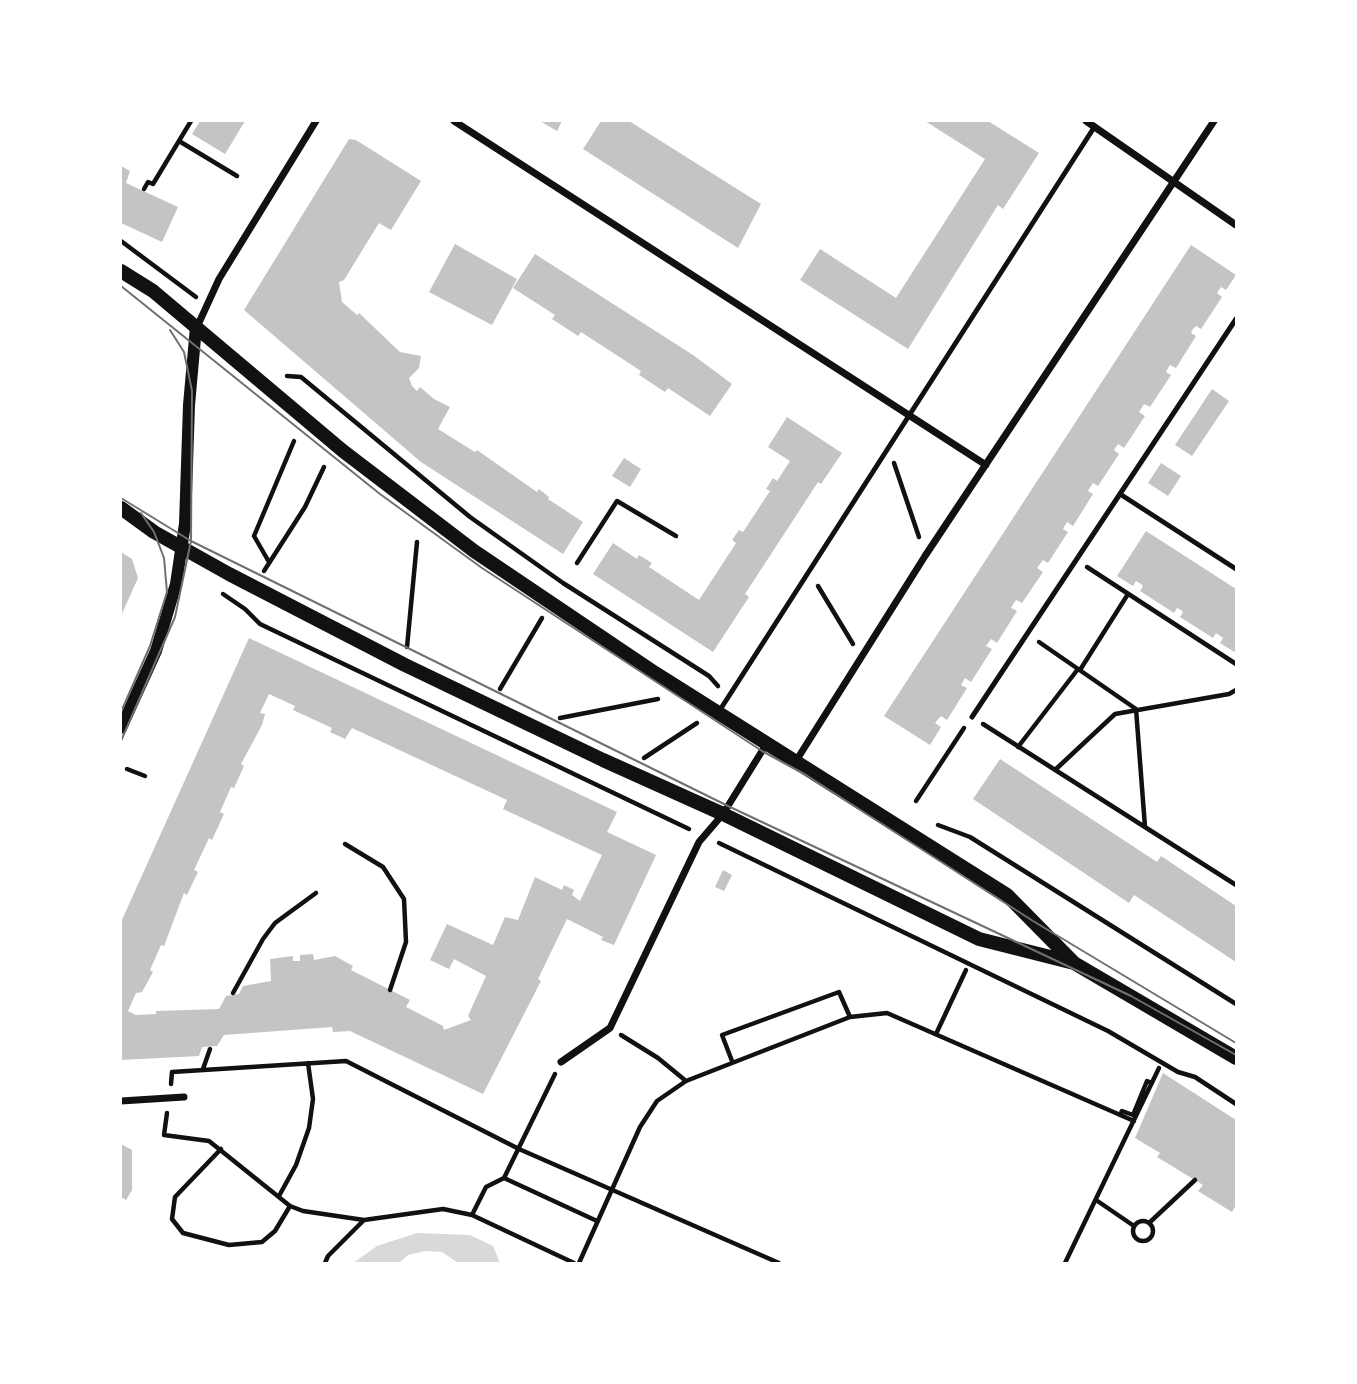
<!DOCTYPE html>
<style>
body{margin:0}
#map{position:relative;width:1357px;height:1384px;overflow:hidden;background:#fff;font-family:Poppins,sans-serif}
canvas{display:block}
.frame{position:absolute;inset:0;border:122px solid #fff;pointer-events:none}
</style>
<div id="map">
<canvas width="1357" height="1384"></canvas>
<div class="frame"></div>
</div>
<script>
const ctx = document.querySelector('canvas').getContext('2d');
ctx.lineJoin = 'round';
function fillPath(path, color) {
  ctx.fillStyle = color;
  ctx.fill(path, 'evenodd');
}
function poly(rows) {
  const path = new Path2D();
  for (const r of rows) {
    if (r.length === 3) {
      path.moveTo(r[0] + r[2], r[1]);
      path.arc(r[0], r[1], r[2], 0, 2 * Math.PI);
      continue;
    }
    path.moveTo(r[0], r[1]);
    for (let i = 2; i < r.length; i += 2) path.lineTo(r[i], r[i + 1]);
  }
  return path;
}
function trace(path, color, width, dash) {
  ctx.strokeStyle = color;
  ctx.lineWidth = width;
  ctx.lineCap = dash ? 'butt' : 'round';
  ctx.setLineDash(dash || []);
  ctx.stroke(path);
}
fillPath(poly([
 [417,1233,470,1235,493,1246,500,1263,458,1263,442,1252,425,1251,408,1255,399,1263,353,1263,377,1246]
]), '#d9d9d9');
fillPath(poly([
 [200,121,245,121,225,154,192,134],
 [540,121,562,121,557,131],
 [601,121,629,121,761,204,738,248,583,149],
 [925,121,988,121,1039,153,1003,209,998,205,908,349,800,280,820,249,896,298,985,159],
 [349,139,356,140,421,181,391,230,379,223,344,280,339,282,342,302,357,315,359,313,400,352,421,356,419,368,409,378,412,386,417,391,420,387,434,399,450,407,438,429,475,452,477,450,537,492,539,489,549,497,548,499,583,522,563,554,421,462,244,310],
 [121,166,130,171,126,183,178,207,162,242,121,223],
 [455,244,517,279,492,325,429,292],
 [1191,245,1236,275,1226,290,1221,287,1217,293,1222,297,1201,329,1196,326,1193,329,1191,333,1196,336,1176,368,1170,365,1168,368,1166,372,1171,375,1150,407,1144,404,1139,412,1145,416,1124,448,1118,444,1114,450,1119,454,1098,486,1093,483,1088,491,1093,494,1073,526,1067,522,1063,529,1068,532,1048,563,1043,560,1037,568,1043,572,1022,603,1016,600,1011,608,1017,611,997,643,991,639,986,646,992,649,971,682,965,678,961,685,967,688,947,720,941,716,935,723,941,727,930,745,884,716],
 [535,254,693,355,732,384,710,416,668,388,665,392,639,375,641,371,581,332,578,336,552,319,555,315,513,288],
 [1212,389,1229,401,1192,456,1175,445],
 [787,417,842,453,821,484,818,482,745,594,749,597,713,652,593,574,613,543,637,559,639,555,652,563,649,567,699,600,736,543,732,540,739,530,743,532,770,491,766,489,773,478,777,481,790,461,768,447],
 [624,458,641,469,630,487,612,476],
 [1161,463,1181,476,1168,496,1148,483],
 [1146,531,1236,589,1236,653,1220,643,1223,638,1219,635,1216,633,1213,638,1180,617,1183,612,1181,610,1177,608,1174,613,1140,591,1143,586,1141,584,1136,581,1133,586,1117,576],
 [121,552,132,559,138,578,121,616],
 [249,638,617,812,607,832,656,855,614,945,601,940,603,937,567,919,538,979,541,981,483,1094,350,1031,333,1032,332,1027,224,1035,217,1046,202,1047,199,1056,121,1060,121,922],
 [269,694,295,706,293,710,332,728,330,732,345,739,352,728,507,800,503,809,602,855,580,901,572,895,574,890,564,885,562,890,535,877,518,920,505,917,493,945,447,924,430,960,449,969,454,959,486,976,468,1016,471,1020,444,1030,443,1026,406,1007,410,1000,351,970,353,966,335,956,314,960,313,954,300,955,300,961,293,961,293,956,270,959,271,981,243,986,239,994,226,996,219,1009,156,1011,156,1014,136,1015,128,1011,136,993,142,992,153,972,150,970,161,945,164,946,184,893,187,895,198,872,194,870,209,838,212,840,224,814,220,812,231,787,234,788,244,766,241,764,262,725,265,714,260,713],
 [1000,759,1157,862,1161,856,1236,906,1236,962,1134,895,1129,903,973,799],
 [723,870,732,875,724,891,715,887],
 [1163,1073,1236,1120,1236,1205,1232,1212,1198,1191,1203,1185,1157,1157,1160,1153,1135,1138],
 [121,1144,132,1150,132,1190,126,1200,121,1197]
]), '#c4c4c4');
trace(poly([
 [179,141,237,176],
 [144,189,148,182,153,184,191,121],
 [121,241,196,297],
 [287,376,301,377,470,517,563,583,709,676,718,686],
 [894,463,919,537],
 [269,562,254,536,294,441],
 [577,563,617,501,676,536],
 [1087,567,1236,664],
 [264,571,305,507,324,467],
 [818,586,853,644],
 [223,594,245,609,260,624,689,829],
 [1039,642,1136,709,1145,827],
 [407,647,417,542],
 [1080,670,1128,594],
 [500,689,542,618],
 [560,718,658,699],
 [983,724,1236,885],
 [1018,747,1078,669],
 [644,758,697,723],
 [127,769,145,776],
 [1055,770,1115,714,1229,694,1236,690],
 [916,801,964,728],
 [938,825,970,837,1236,1004],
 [719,843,1108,1031,1178,1072,1195,1077,1236,1104],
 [345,844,383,867,404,899,406,942,390,990],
 [233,993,263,939,275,923,316,893],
 [936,1034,966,970],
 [621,1035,658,1058,686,1081],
 [732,1061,722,1035,839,992,850,1017],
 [203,1069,210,1049],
 [171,1084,172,1072,346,1061,519,1149,779,1263],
 [167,1113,164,1135,209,1141,290,1206,303,1211,364,1220,443,1209,472,1215,574,1263],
 [1120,1115,1122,1111,1133,1115,1147,1081,1152,1083],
 [221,1149,175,1197,172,1219,183,1233,229,1245,262,1242,275,1231,290,1206],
 [504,1178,597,1221],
 [279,1196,296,1165,309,1128,313,1099,308,1063],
 [1096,1200,1134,1226],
 [472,1215,486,1187,504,1178,555,1074],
 [1143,1231,10],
 [1149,1223,1195,1180],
 [325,1263,328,1256,363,1221],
 [579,1263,640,1127,657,1101,686,1081,850,1017,887,1013,1134,1121],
 [1065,1263,1159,1068]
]), '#111', 4.5);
trace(poly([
 [1120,494,1236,569],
 [718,713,1095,126],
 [972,717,1236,319]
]), '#111', 5);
trace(poly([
 [454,121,986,465],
 [1086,121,1236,225],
 [197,327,219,279,316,121],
 [796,761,925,556,1214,121],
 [561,1062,610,1028,699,842,723,814,767,743],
 [121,1101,184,1097]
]), '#111', 7);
trace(poly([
 [121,728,156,651,176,584,185,524,189,405,196,327]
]), '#111', 12);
trace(poly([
 [121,271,153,291,343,451,474,551,655,673,1007,895,1074,963,1236,1058],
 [121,508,154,532,229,574,405,665,603,760,723,814,979,939,1074,963]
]), '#111', 14);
trace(poly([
 [121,286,380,494,482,568,762,751,806,775,1033,921,1236,1043],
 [121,498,191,541,728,806,1131,996,1236,1055],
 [121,712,150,646,167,592,164,558,154,532,141,513],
 [121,741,175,617,191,541,192,391,184,352,170,330]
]), '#707070', 2);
</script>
